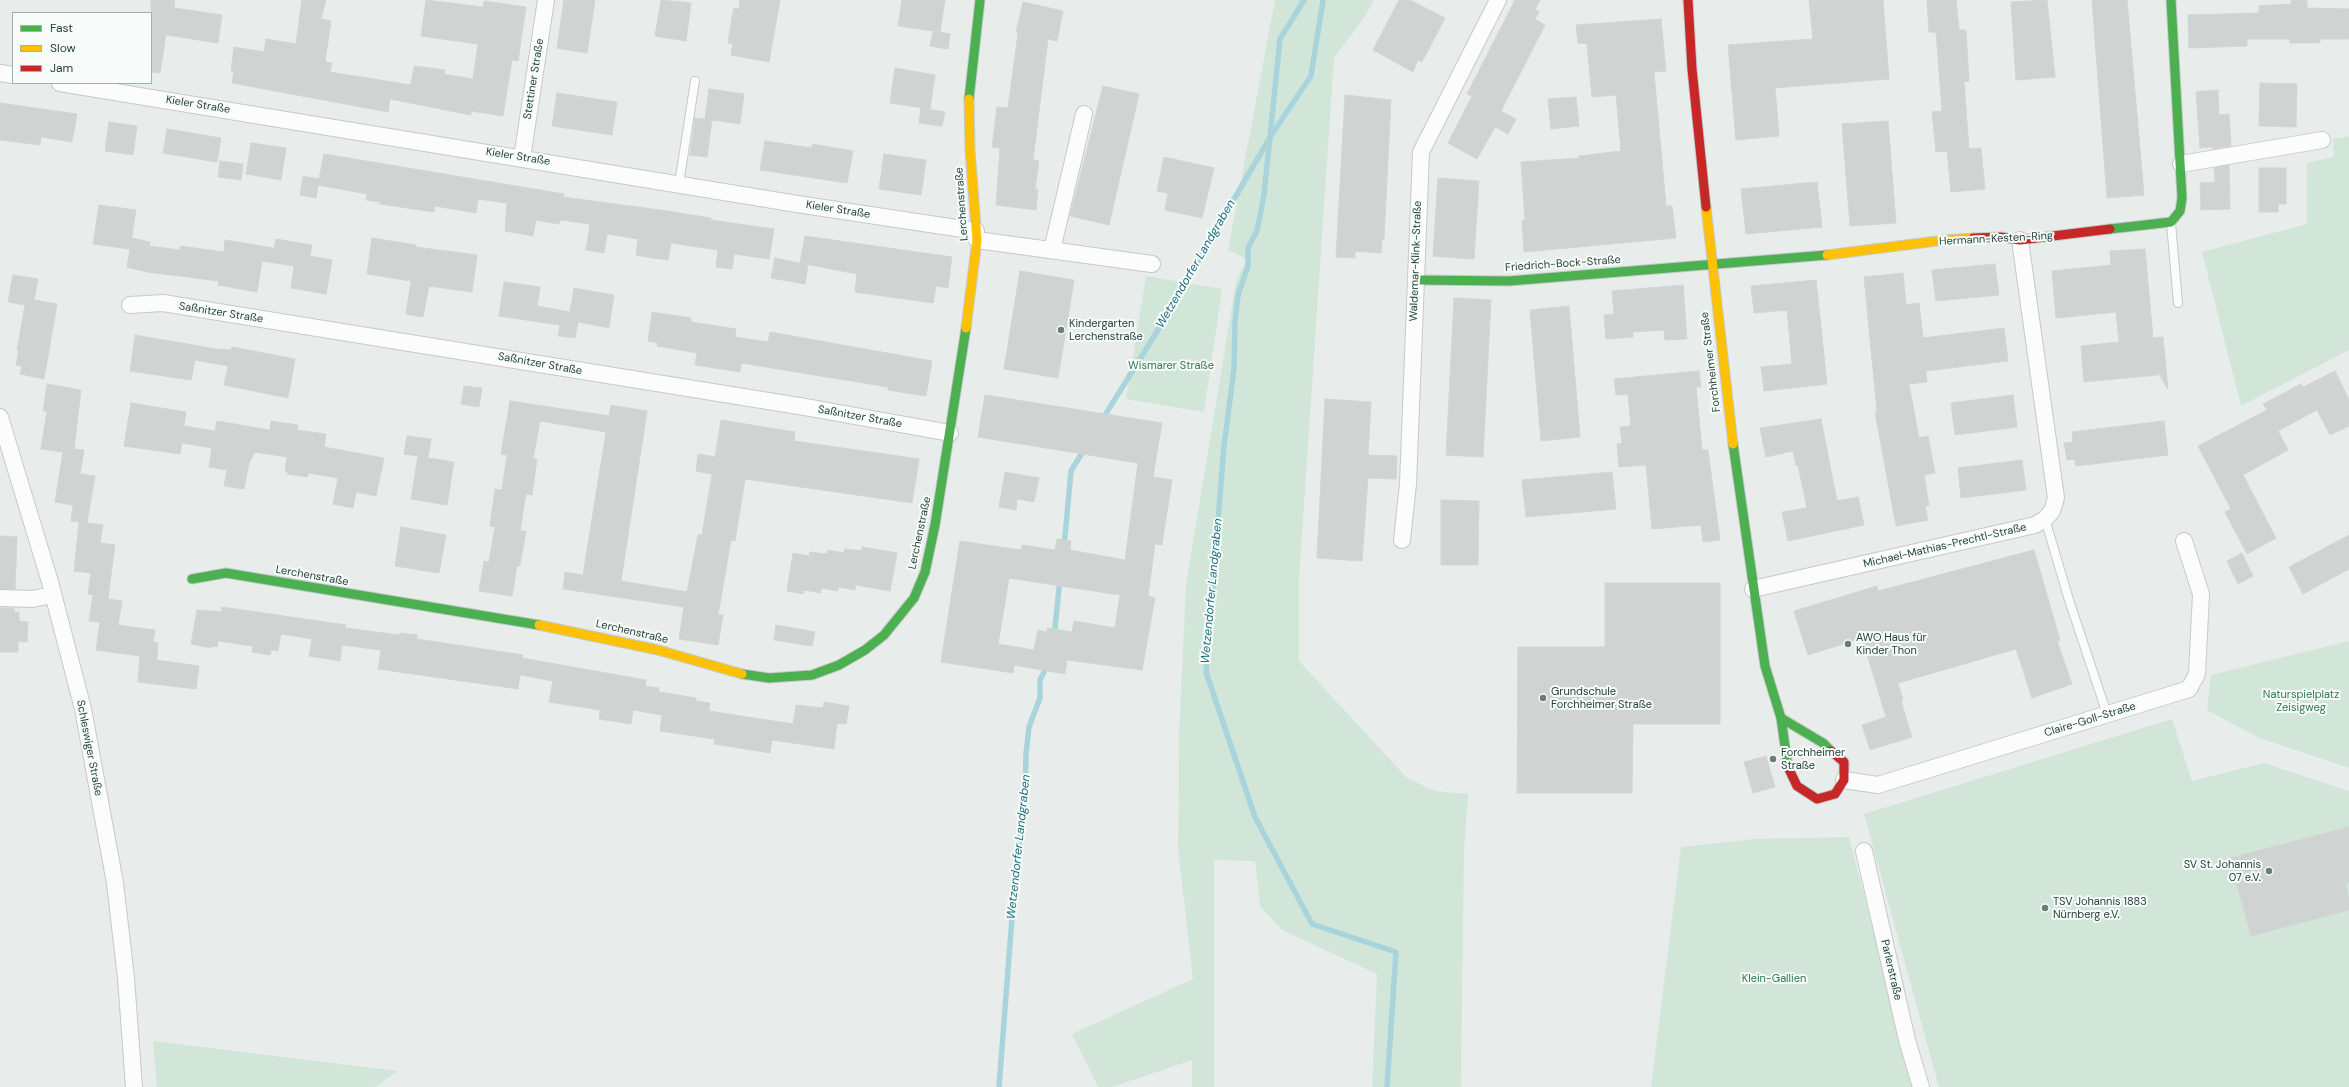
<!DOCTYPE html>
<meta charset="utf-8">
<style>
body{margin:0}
#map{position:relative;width:2349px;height:1087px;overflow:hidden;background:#e8edeb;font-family:"DM Sans",sans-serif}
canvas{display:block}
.legend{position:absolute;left:12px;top:12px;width:140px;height:72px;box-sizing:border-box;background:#f7fbf9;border:1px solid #a3b1ad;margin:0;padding:5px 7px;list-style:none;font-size:12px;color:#24423a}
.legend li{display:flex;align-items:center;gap:8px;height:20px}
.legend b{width:20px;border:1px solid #a3b1ad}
</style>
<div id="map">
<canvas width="2349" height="1087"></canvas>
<ul class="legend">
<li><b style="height:5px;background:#4caf50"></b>Fast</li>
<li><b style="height:5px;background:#ffc107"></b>Slow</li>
<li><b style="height:5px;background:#c62828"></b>Jam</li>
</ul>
</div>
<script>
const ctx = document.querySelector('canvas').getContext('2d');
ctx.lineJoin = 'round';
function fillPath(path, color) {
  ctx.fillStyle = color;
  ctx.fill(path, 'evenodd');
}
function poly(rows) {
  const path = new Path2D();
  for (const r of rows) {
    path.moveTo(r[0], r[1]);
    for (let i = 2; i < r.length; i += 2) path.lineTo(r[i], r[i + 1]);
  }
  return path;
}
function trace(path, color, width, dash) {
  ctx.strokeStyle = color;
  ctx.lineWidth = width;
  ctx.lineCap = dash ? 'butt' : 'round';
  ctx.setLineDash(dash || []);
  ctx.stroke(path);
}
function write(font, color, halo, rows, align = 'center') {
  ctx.font = font + ' "DM Sans",sans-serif';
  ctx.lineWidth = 4;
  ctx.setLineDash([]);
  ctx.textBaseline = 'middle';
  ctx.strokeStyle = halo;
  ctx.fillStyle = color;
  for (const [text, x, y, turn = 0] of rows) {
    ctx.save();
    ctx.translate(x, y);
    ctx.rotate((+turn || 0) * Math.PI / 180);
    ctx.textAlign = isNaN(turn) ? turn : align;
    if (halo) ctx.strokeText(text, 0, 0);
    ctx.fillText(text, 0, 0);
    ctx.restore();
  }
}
fillPath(poly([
 [1275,0,1374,0,1364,18,1334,58,1299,579,1299,661,1407,778,1435,791,1468,794,1464,850,1461,1087,1372,1087,1377,974,1282,930,1260,906,1255,861,1214,860,1214,1087,1192,1087,1192,1060,1112,1087,1098,1087,1072,1034,1193,979,1178,849,1179,736,1186,585,1236,281,1247,259,1228,250],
 [2349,136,2349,350,2241,406,2202,252,2307,224,2307,163,2334,157,2333,139],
 [1146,276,1222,289,1204,412,1126,399],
 [2349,641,2349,768,2259,738,2207,710,2211,675],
 [2172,719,2192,781,2264,763,2349,791,2349,1087,1939,1087,1864,814],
 [1849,837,1914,1087,1651,1087,1681,847,1754,839],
 [153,1041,398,1071,375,1087,157,1087]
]), '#d1e6d8');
trace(poly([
 [1304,0,1280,39,1264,195,1257,231,1248,248,1248,266,1238,295,1235,322,1234,369,1224,446,1206,672,1255,817,1312,924,1396,952,1387,1087],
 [1102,420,1153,338,1272,134,1311,76,1323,0],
 [1064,547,1071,471,1085,448],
 [1054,637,1060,579],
 [999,1087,1015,878,1025,801,1026,754,1029,727,1040,698,1040,680,1048,664]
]), '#a9d4db', 5.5);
const building = poly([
 [151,0,175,0,174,8,222,15,218,43,166,35,160,73,151,72,151,0],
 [302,0,326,0,321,19,331,21,325,62,332,63,330,72,411,85,414,66,445,70,444,74,473,79,478,44,421,36,426,0,483,7,484,1,526,7,518,61,512,60,503,116,471,111,471,115,390,99,388,112,232,83,234,71,231,71,234,47,264,52,266,39,296,44,302,0],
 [564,0,595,0,587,53,557,48,564,0],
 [661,0,691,3,686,41,655,36,661,0],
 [740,0,780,0,769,62,731,55,733,44,728,43,732,16,734,8,739,9,740,0],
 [902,0,945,0,940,32,898,26,902,0],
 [1399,0,1410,0,1445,18,1422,62,1418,60,1413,72,1373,50,1399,0],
 [1515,0,1540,0,1535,10,1539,12,1535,19,1545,25,1501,111,1516,119,1508,134,1495,127,1477,159,1448,143,1472,96,1467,94,1515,0],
 [1809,0,1883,0,1889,79,1775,88,1779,136,1736,140,1728,45,1813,39,1809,0],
 [1927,0,1956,0,1959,30,1966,30,1969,81,1964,82,1969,149,1981,148,1985,189,1951,192,1947,151,1936,152,1932,112,1942,111,1936,32,1929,32,1927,0],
 [2047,0,2055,77,2016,80,2011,2,2047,0],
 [2092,0,2127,0,2144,195,2107,198,2092,0],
 [2291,0,2307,0,2307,8,2349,9,2349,39,2320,39,2320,43,2290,43,2290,39,2247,39,2247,46,2189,48,2188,15,2259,13,2259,6,2291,4,2291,0],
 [1023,2,1063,11,1057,41,1048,39,1033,160,1039,161,1035,189,1038,189,1036,210,996,205,1000,148,992,147,997,107,1008,108,1018,33,1016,32,1023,2],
 [1661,19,1666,71,1654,72,1666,206,1672,206,1676,238,1524,252,1522,220,1525,220,1521,162,1579,158,1579,156,1621,151,1616,95,1592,97,1587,44,1578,43,1576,25,1661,19],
 [933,31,950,34,948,49,930,46,933,31],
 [895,68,935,75,930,109,890,103,895,68],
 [2260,83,2297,84,2296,127,2259,126,2260,83],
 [1103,86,1139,94,1109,225,1070,216,1103,86],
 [709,89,744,94,740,124,705,119,709,89],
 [2218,90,2219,115,2229,114,2231,146,2213,149,2213,147,2200,148,2196,92,2218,90],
 [557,93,617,102,612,135,552,126,557,93],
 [1345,95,1391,100,1384,239,1382,239,1381,253,1355,251,1355,258,1336,257,1345,95],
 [1576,97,1579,126,1551,129,1548,99,1576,97],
 [0,103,77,114,72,142,41,137,40,145,0,140,0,103],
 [921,108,945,112,942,126,919,123,921,108],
 [695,118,712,120,707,157,690,155,695,118],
 [1888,121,1896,223,1850,226,1842,124,1888,121],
 [109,122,137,126,133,155,105,151,109,122],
 [167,129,221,138,217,162,163,153,167,129],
 [765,141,812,148,812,144,853,151,847,183,760,170,765,141],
 [251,143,286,148,281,180,246,174,251,143],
 [324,154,564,194,563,197,660,210,711,218,710,220,774,229,769,259,734,254,732,269,716,267,718,250,671,243,668,260,652,258,636,255,638,239,607,234,604,253,586,250,590,224,560,220,559,224,536,220,533,236,505,231,507,203,478,199,476,213,435,206,434,212,380,204,380,202,366,200,367,194,318,185,316,198,300,195,303,176,319,179,324,154],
 [884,154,926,160,921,195,879,189,884,154],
 [1164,157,1214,168,1202,218,1165,210,1168,193,1157,191,1164,157],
 [220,161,243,164,241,180,218,177,220,161],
 [2229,165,2230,209,2201,210,2200,183,2215,182,2214,168,2229,165],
 [2259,168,2286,168,2286,204,2278,204,2278,212,2259,212,2259,168],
 [1438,178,1479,181,1474,259,1433,256,1438,178],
 [1817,182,1822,227,1746,234,1741,189,1817,182],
 [99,205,136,210,130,249,93,244,99,205],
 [805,236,952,257,948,288,936,286,933,303,855,292,857,274,800,263,805,236],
 [132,238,150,242,149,246,180,250,180,246,224,252,225,240,274,248,276,239,312,245,310,256,332,260,326,294,291,288,294,266,262,261,257,292,218,285,219,281,147,272,127,267,132,238],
 [372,238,416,245,416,247,477,255,472,292,429,286,423,317,406,314,411,281,367,274,372,238],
 [2145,249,2153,338,2163,337,2168,390,2157,370,2158,375,2084,382,2081,346,2119,342,2116,312,2056,318,2052,271,2111,265,2110,251,2145,249],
 [775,258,808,265,805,284,771,278,775,258],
 [1995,264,1999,295,1936,301,1932,270,1995,264],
 [1020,271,1074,280,1058,378,1004,369,1020,271],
 [1903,273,1906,305,1919,303,1923,338,2004,328,2008,361,1926,371,1927,382,1909,384,1919,438,1928,436,1935,473,1924,475,1929,506,1925,506,1928,520,1896,526,1875,412,1877,411,1864,277,1903,273],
 [13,275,38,279,34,300,57,304,44,379,20,374,22,366,16,365,19,350,17,350,25,305,8,302,13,275],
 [1816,280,1827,384,1764,391,1761,367,1792,364,1787,310,1754,313,1751,286,1816,280],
 [504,282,540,287,537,306,570,312,574,288,614,295,609,328,578,322,575,338,558,336,560,325,499,316,504,282],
 [1683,285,1687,339,1665,340,1664,330,1633,332,1633,337,1606,339,1604,315,1614,314,1612,291,1683,285],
 [1454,298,1491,300,1483,457,1446,455,1454,298],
 [1569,306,1580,437,1541,441,1530,310,1569,306],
 [652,312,691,318,691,322,736,329,735,337,768,342,770,332,932,361,926,396,888,390,888,387,741,363,740,372,695,365,697,353,657,346,658,343,648,341,652,312],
 [135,335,216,349,231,350,232,347,295,359,288,398,224,385,228,366,195,360,191,380,130,371,135,335],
 [1699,371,1701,387,1696,387,1702,450,1708,450,1720,540,1703,542,1701,525,1652,529,1646,465,1619,467,1617,444,1622,443,1620,427,1631,426,1628,394,1616,395,1614,379,1699,371],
 [2335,371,2349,400,2349,426,2330,435,2317,410,2278,431,2288,450,2243,475,2276,538,2247,554,2225,512,2231,509,2198,446,2267,410,2263,404,2301,384,2303,387,2335,371],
 [47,384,81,390,74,449,84,450,80,474,95,476,87,523,103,525,100,543,115,545,108,599,122,601,118,625,155,630,153,642,158,643,157,660,199,666,196,689,138,682,140,656,96,650,100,622,89,621,93,595,88,594,91,573,74,571,79,522,71,521,73,505,55,502,63,452,41,449,47,411,43,411,47,384],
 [464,386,482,388,479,407,461,404,464,386],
 [985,395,1162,423,1153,477,1172,480,1162,545,1155,544,1148,596,1155,598,1142,670,1067,660,1065,674,1014,665,1013,673,941,662,960,541,1021,550,1022,545,1055,550,1057,539,1071,541,1070,550,1125,560,1138,463,978,437,985,395],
 [1009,578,1120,595,1115,628,1074,621,1072,632,1047,628,1047,632,1038,630,1034,650,998,644,1009,578],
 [2013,395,2017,427,1955,435,1951,403,2013,395],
 [1325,399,1371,402,1368,455,1397,456,1396,479,1368,478,1362,561,1317,558,1325,399],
 [510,401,609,416,611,405,647,411,621,581,687,592,698,535,702,535,712,474,696,471,698,454,715,457,721,420,795,432,794,441,919,459,912,503,745,479,735,541,731,540,718,615,723,615,718,645,679,639,684,607,563,589,565,572,583,575,606,432,540,421,533,459,537,459,532,495,526,494,520,531,526,531,520,566,517,566,512,596,479,591,484,561,489,562,495,527,490,526,495,489,502,490,507,455,501,454,510,401],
 [131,403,186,412,184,426,215,431,217,421,270,430,271,421,298,425,297,430,326,434,324,447,384,458,376,496,356,492,353,508,333,504,338,478,308,473,308,477,287,474,288,471,285,471,287,457,255,452,249,463,244,489,224,486,227,470,209,467,212,448,182,443,180,454,124,446,131,403],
 [1821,419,1837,501,1858,497,1864,525,1788,541,1782,512,1807,508,1798,465,1796,466,1793,451,1766,457,1760,428,1821,419],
 [2164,421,2168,455,2076,466,2075,459,2067,460,2064,443,2073,442,2072,432,2164,421],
 [407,436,431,439,428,458,454,462,447,505,411,499,418,456,404,454,407,436],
 [2022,460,2026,490,1961,498,1958,468,2022,460],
 [1005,472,1039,478,1034,502,1017,499,1016,510,999,507,1005,472],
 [1612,472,1616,509,1526,517,1522,480,1612,472],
 [1441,500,1479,501,1478,565,1441,565,1441,500],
 [401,527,446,535,439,573,395,566,401,527],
 [2349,535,2349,569,2303,594,2289,567,2349,535],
 [0,536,17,537,15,589,0,589,0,536],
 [862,547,897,553,890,591,856,585,855,590,838,587,838,591,821,588,821,593,804,590,803,594,787,591,793,553,809,556,810,552,827,554,828,550,844,553,845,549,862,551,862,547],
 [2034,550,2060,640,2057,641,2072,684,2032,698,2016,649,1898,683,1903,700,1901,701,1912,737,1870,750,1862,725,1886,717,1862,638,1808,655,1794,611,1877,586,1878,591,2034,550],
 [2242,553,2253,576,2238,584,2227,561,2242,553],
 [1605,583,1720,583,1720,724,1633,724,1632,793,1517,793,1518,647,1605,647,1605,583],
 [222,607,346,625,345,628,400,635,400,633,417,635,417,639,523,655,522,658,646,680,645,686,659,688,659,692,696,698,696,701,710,703,709,711,793,724,796,705,823,708,824,702,849,706,846,724,837,723,834,749,772,740,770,753,714,744,715,739,660,731,662,715,633,710,631,724,599,719,600,710,549,702,553,681,520,675,518,689,378,669,381,650,342,645,340,661,309,656,312,639,281,634,278,651,271,650,270,655,252,652,253,646,218,641,217,647,211,646,211,648,191,644,197,610,221,612,222,607],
 [0,608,14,608,14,612,19,612,19,621,28,622,27,642,18,641,18,652,0,652,0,608],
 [776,625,815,632,812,646,774,640,776,625],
 [1766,756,1775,787,1753,793,1744,762,1766,756],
 [2349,827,2349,882,2345,883,2349,899,2349,910,2251,936,2230,858,2349,827]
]);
fillPath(building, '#cfd4d2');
trace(building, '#d1d6d4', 1);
const lane = poly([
 [679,184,695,81],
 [2171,223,2178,303],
 [2045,519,2069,600,2107,714]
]);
const street = poly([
 [0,73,13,75],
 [60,83,797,204,976,231],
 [522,158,546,0],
 [2181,164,2322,140],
 [977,240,1152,264],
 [1052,250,1084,114],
 [130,305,163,303,805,407,950,433],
 [0,417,50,582,83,709,115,883,126,978,134,1087],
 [1402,540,1408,484,1421,152,1498,0],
 [1753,589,2035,525,2045,519,2052,511,2056,498,2020,240],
 [0,598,32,599,53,595],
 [1844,780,1878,785,2189,689,2197,674,2201,594,2184,541],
 [1864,851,1907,1040,1921,1087]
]);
const fast = poly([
 [969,99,980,0],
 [2110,229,2171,222,2180,211,2182,198,2171,0],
 [1416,280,1509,281,1827,255],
 [1733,444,1765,666,1781,718,1788,767],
 [192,579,226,573,539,625],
 [742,674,769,678,812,675,839,665,865,650,884,635,914,598,925,572,935,525,966,328],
 [1781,718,1823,743,1831,751]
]);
const slow = poly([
 [1706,207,1733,444],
 [1827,255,1945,240,1973,238],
 [966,328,977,240,970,150,969,99],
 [539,625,658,650,742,674]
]);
const jam = poly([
 [1688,0,1692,69,1706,207],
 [1973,238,2001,237,2020,240,2110,229],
 [1788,767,1797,786,1817,799,1835,794,1844,780,1844,762,1831,751]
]);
trace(lane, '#c5cac8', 10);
trace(street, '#c5cac8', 18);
trace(fast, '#c3cbc8', 11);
trace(slow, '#c3cbc8', 11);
trace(jam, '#c3cbc8', 11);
trace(lane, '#fcfcfc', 8);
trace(street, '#fcfcfc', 16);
trace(fast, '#4caf50', 9);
trace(slow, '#ffc107', 9);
trace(jam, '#c62828', 9);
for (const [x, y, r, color] of [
 [1061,330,4,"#697e78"],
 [1848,644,4,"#697e78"],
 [1543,698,4,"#697e78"],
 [1773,759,4,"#697e78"],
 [2269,871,4,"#697e78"],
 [2045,908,4,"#697e78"]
]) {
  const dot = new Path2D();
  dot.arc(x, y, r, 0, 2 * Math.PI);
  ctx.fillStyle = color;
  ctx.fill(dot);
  trace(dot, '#f7fbf9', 1.5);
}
write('11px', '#24423a', '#f7fbf9', [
 ["Stettiner Straße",534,79,-81],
 ["Kieler Straße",198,105,9],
 ["Kieler Straße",518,157,9],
 ["Lerchenstraße",962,204,-94],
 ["Kieler Straße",838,210,9],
 ["Hermann-Kesten-Ring",1996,239,-3],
 ["Waldemar-Klink-Straße",1416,261,-88],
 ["Friedrich-Bock-Straße",1563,264,-4],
 ["Saßnitzer Straße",221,313,9],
 ["Forchheimer Straße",1711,362,-97],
 ["Saßnitzer Straße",540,364,10],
 ["Saßnitzer Straße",860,417,10],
 ["Lerchenstraße",920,533,-78],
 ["Michael-Mathias-Prechtl-Straße",1945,546,-13],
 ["Lerchenstraße",312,576,10],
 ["Lerchenstraße",632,632,13],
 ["Claire-Goll-Straße",2090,720,-17],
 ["Schleswiger Straße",89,748,79],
 ["Parlerstraße",1891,970,77]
]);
write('11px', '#24423a', '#f7fbf9', [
 ["Kindergarten",1069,324],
 ["Lerchenstraße",1069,337],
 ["AWO Haus für",1856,638],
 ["Kinder Thon",1856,651],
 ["Grundschule",1551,692],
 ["Forchheimer Straße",1551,705],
 ["Forchheimer",1781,753],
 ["Straße",1781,766],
 ["SV St. Johannis",2261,865,"right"],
 ["07 e.V.",2261,878,"right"],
 ["TSV Johannis 1883",2053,902],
 ["Nürnberg e.V.",2053,915]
], 'left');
write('11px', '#2d7a4b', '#f7fbf9', [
 ["Wismarer Straße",1171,366],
 ["Naturspielplatz",2301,695],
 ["Zeisigweg",2301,708],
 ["Klein-Gallien",1774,979]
]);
write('italic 12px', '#1c6f80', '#f7fbf9', [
 ["Wetzendorfer Landgraben",1196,264,-60],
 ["Wetzendorfer Landgraben",1212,591,-85],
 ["Wetzendorfer Landgraben",1019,847,-84]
]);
</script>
